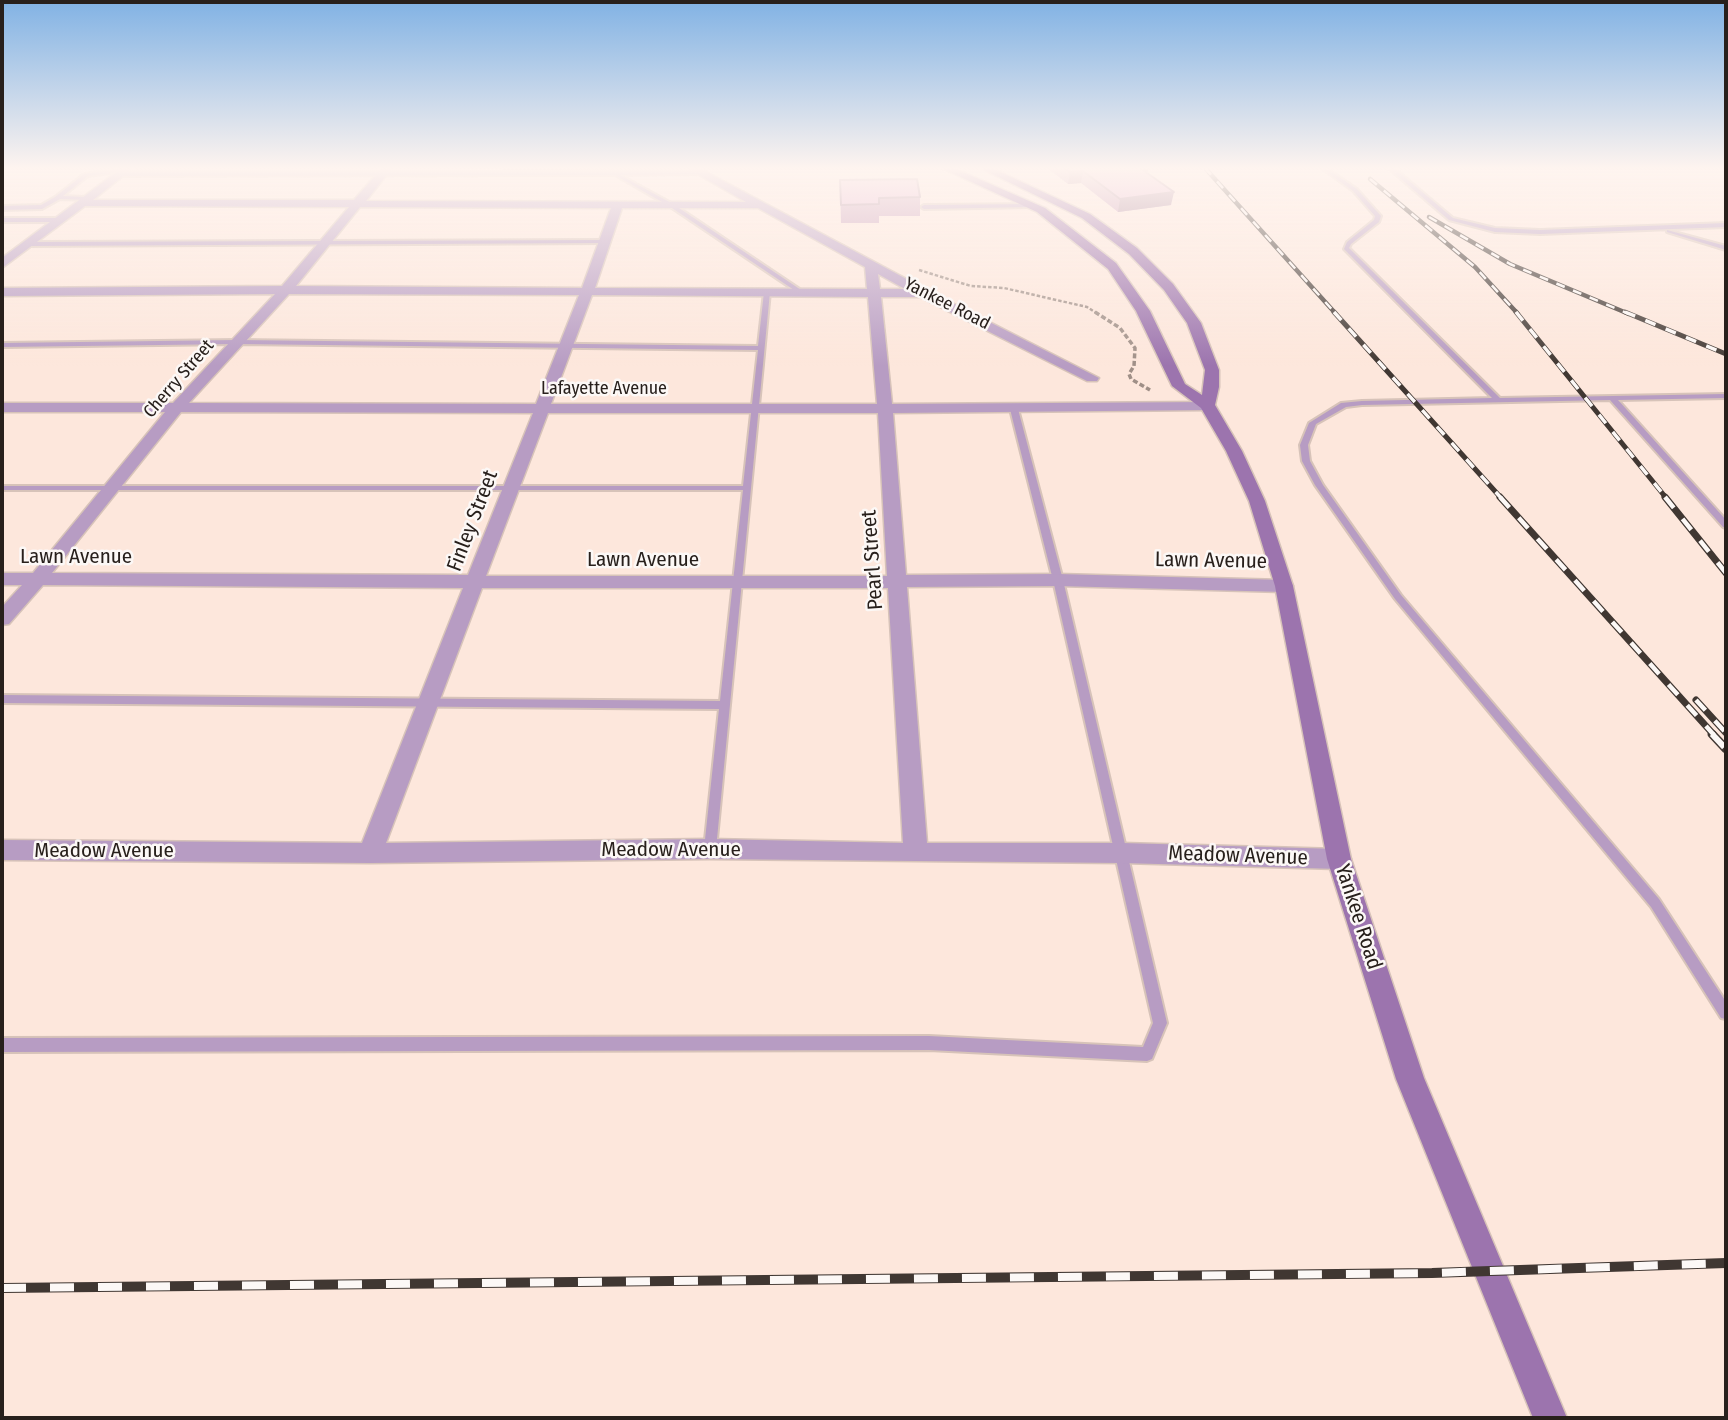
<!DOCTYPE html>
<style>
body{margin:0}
#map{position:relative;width:1728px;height:1420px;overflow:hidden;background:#fde7dc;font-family:"Fira Sans Condensed",sans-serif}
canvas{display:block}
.frame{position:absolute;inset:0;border:4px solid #28201c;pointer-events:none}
</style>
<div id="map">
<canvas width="1728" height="1420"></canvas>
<div class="frame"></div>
</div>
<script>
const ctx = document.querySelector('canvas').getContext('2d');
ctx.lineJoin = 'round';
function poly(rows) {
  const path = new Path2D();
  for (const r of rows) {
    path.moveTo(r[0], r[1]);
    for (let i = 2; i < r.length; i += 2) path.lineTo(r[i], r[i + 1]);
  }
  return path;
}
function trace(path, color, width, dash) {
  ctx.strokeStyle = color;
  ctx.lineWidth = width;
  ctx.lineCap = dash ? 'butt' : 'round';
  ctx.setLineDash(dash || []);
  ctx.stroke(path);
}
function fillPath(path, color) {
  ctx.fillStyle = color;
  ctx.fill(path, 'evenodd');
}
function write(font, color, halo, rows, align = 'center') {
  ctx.font = font + ' "Fira Sans Condensed",sans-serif';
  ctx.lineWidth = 5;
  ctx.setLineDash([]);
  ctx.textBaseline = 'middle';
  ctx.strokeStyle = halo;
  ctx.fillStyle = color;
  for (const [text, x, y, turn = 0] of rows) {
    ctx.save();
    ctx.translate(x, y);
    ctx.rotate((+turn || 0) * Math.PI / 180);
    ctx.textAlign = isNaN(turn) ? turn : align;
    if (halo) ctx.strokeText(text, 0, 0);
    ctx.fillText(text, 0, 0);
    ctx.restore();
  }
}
const lane = poly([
 [123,168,125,171,88,176,63,196,86,197,89,199,88,200,60,199,42,209,2,210,2,206,41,205,55,197,84,174,123,168],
 [1321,168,1326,168,1357,189,1381,216,1379,222,1351,244,1349,248,1500,398,1726,394,1726,398,1618,400,1726,520,1726,528,1723,527,1610,400,1362,405,1346,407,1316,424,1308,445,1310,461,1323,485,1401,595,1659,899,1726,1002,1726,1019,1721,1018,1651,907,1395,599,1315,485,1302,461,1300,445,1309,423,1341,403,1362,401,1492,398,1344,249,1347,242,1374,220,1375,216,1353,191,1321,168],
 [1388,168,1394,168,1453,218,1495,228,1540,230,1726,223,1726,227,1540,234,1495,232,1449,220,1388,168],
 [703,171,705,174,620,175,673,204,804,292,804,294,800,294,669,206,615,175,118,176,115,174,118,172,703,171],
 [1031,204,1034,206,1033,207,924,209,921,207,924,205,1031,204],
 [2,218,58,218,61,220,58,222,2,222,2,218],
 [1667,230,1726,246,1726,250,1667,232,1667,230],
 [606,240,608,241,608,243,27,246,24,244,27,242,606,240],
 [767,290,770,292,716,849,714,853,710,854,706,853,704,849,719,709,2,703,2,695,720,701,743,490,2,490,2,486,743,486,758,350,237,344,2,347,2,343,237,340,758,346,764,292,767,290],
 [1011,407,1018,409,1063,580,1167,1023,1152,1059,1147,1061,929,1050,2,1052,2,1038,929,1036,1143,1047,1153,1023,1053,580,1010,409,1011,407]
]);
const street = poly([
 [122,168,133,168,93,200,354,200,382,168,392,168,366,201,746,202,687,168,699,168,927,290,1099,378,1097,381,1087,381,920,297,881,297,892,404,1212,402,1215,405,1207,410,893,413,906,575,1058,574,1284,580,1291,582,1293,586,1291,590,1284,592,1058,586,907,587,927,843,1122,843,1339,849,1347,852,1351,859,1347,866,1339,869,1122,863,710,859,370,863,2,860,2,840,362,843,463,588,43,585,9,624,2,625,2,607,22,585,2,585,2,573,33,573,165,412,2,412,2,403,173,403,275,294,2,296,2,288,282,286,349,207,85,206,2,268,2,258,122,168],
 [360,207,611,208,582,288,296,286,360,207],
 [622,208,758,208,865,267,867,289,595,288,622,208],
 [878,274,905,289,880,289,878,274],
 [289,294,579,295,536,404,189,403,289,294],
 [592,295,868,297,877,404,551,404,592,295],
 [181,412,533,413,468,575,52,573,181,412],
 [548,413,878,413,887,576,486,576,548,413],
 [482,588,888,588,903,843,710,839,386,843,482,588]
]);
const secondary = poly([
 [941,168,954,168,1045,208,1116,263,1150,311,1185,384,1202,395,1205,370,1187,323,1164,290,1129,254,1082,218,980,168,992,168,1090,214,1137,248,1173,284,1201,323,1219,370,1219,387,1215,405,1242,451,1265,501,1293,586,1351,859,1424,1078,1567,1418,1533,1418,1396,1079,1327,859,1275,586,1249,501,1226,451,1201,408,1172,386,1136,311,1108,269,1037,212,941,168]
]);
trace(lane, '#d7c3b9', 4);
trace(street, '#d7c3b9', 3);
trace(secondary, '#d7c3b9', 3);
trace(poly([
 [919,270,971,286,1004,288,1087,307,1098,314]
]), '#9f8f87', 2.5, [3.5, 2]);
trace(poly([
 [1095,312,1120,328,1135,348,1134,366,1129,374,1131,379,1150,390]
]), '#9f8f87', 3.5, [5, 2.5]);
fillPath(lane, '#b79cc3');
fillPath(street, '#b79cc3');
fillPath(secondary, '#9c74ae');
const railFar4 = poly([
 [1205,168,1336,314],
 [1370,179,1475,267,1518,314],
 [1429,217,1510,264,1629,314]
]);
const railFar3 = poly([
 [1334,312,1502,499],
 [1516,312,1667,499],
 [1625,312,1726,354]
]);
const railFar2 = poly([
 [1500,497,1714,735],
 [1665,497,1726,573],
 [1696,700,1726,733]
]);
const railFar1 = poly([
 [1712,734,1726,749]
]);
const rail = poly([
 [2,1288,1432,1273,1726,1263]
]);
trace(railFar4, '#403732', 4.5);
trace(railFar3, '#403732', 5);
trace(railFar2, '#403732', 7);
trace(railFar1, '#403732', 9);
trace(rail, '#403732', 10);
trace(railFar4, '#fcf8f6', 2.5, [9]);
trace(railFar3, '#fcf8f6', 3.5, [11]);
trace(railFar2, '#fcf8f6', 4.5, [14]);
trace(railFar1, '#fcf8f6', 6, [18]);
trace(rail, '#fcf8f6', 8, [24]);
fillPath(poly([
 [1047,168,1148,168,1147,173,1171,205,1118,212,1081,183,1068,184],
 [840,180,920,197,920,216,879,216,879,223,841,223]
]), '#c496b8');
fillPath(poly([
 [1135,168,1148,168,1147,175],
 [1083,171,1081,183,1068,184,1070,172],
 [1174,192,1171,205,1118,212,1120,199]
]), '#a07a96');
const building = poly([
 [1064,168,1140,168,1174,192,1120,199,1083,171,1070,172,1064,168],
 [917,179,920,197,879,198,879,204,841,205,840,180,917,179]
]);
fillPath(building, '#e4aed6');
trace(building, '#a07a96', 2);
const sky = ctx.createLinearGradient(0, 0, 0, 366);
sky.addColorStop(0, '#81b2e4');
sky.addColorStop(0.46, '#fef4ef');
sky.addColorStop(1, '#fef4ef00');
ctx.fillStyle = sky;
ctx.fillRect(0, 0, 1728, 366);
write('18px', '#28201c', '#fcf8f6', [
 ["Yankee Road",947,304,27],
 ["Cherry Street",179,379,-49],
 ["Lafayette Avenue",604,389]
]);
write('21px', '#28201c', '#fcf8f6', [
 ["Finley Street",473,521,-69],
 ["Lawn Avenue",76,557],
 ["Lawn Avenue",643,560],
 ["Pearl Street",873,560,-94],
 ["Lawn Avenue",1211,561,1],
 ["Meadow Avenue",671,850],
 ["Meadow Avenue",104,851],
 ["Meadow Avenue",1238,856,2],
 ["Yankee Road",1358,917,72]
]);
</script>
